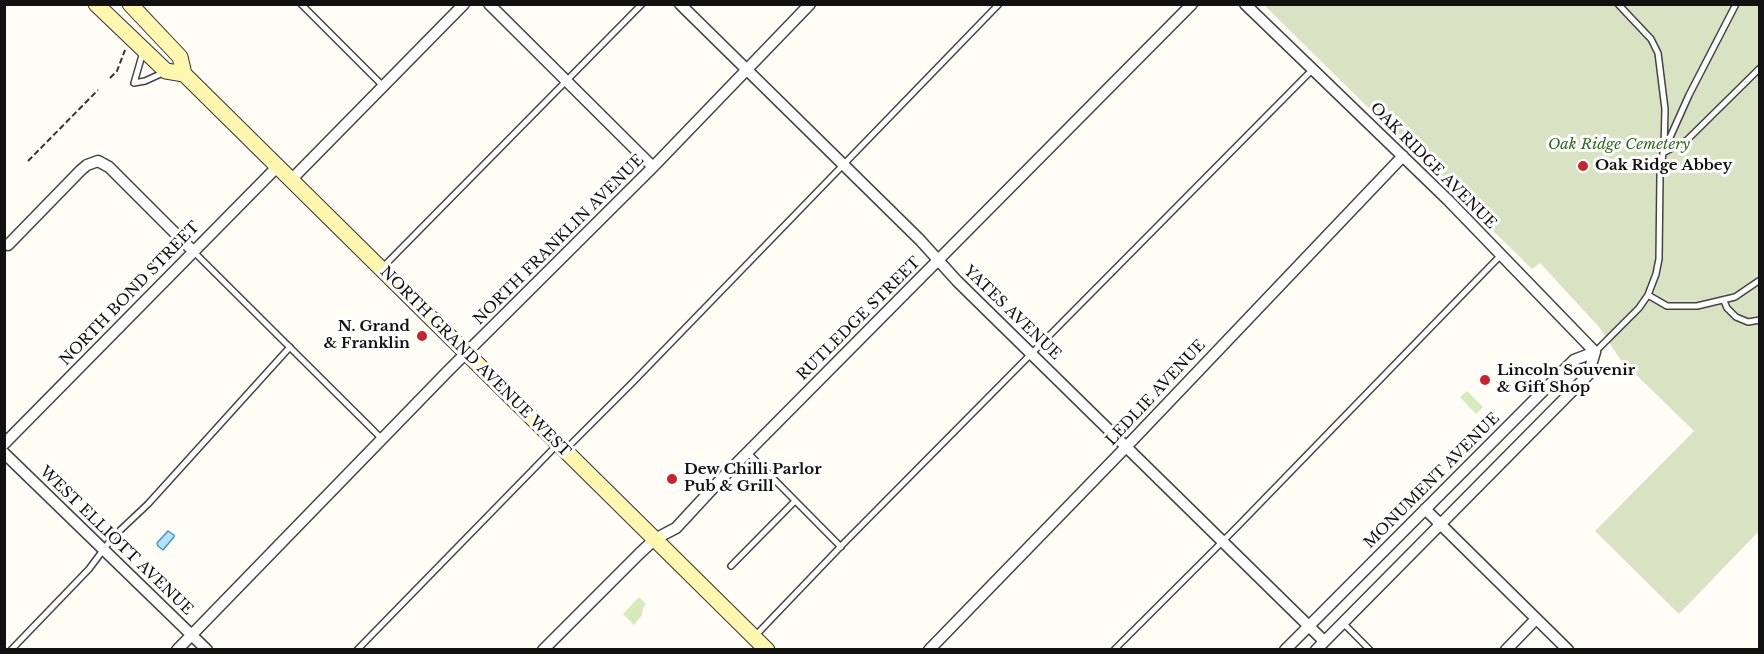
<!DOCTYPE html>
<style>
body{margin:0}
#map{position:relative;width:1764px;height:654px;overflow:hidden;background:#fffdf5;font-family:"Libre Baskerville",serif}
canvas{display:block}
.frame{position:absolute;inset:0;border:6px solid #111;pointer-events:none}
</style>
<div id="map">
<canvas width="1764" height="654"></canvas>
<div class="frame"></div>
</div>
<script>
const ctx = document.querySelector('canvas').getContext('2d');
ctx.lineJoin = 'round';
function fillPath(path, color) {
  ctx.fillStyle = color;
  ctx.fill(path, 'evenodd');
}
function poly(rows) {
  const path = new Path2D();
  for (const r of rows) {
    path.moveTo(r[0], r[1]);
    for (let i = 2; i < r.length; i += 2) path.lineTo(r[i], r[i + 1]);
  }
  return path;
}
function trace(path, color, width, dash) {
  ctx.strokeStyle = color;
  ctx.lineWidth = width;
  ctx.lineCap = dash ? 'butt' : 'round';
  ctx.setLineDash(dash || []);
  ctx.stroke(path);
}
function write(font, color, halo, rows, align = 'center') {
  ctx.font = font + ' "Libre Baskerville",serif';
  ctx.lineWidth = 6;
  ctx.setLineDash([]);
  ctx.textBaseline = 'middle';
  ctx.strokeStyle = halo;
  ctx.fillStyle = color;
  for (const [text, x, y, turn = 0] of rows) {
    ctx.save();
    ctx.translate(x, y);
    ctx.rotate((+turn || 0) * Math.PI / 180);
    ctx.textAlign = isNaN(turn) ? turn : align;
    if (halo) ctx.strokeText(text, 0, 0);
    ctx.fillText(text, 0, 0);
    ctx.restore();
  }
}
fillPath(poly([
 [1467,391,1483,407,1476,414,1460,397],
 [639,597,646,604,643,608,642,615,634,625,623,614]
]), '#d5ebbd');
fillPath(poly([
 [1264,5,1759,5,1759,531,1679,614,1595,531,1694,431,1620,359,1599,327,1540,263,1532,269]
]), '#d9e3c4');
const water = poly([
 [168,531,174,535,174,537,163,550,158,546,157,543,168,531]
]);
fillPath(water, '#b9e0f7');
trace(water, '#3f96cf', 1.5);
const service = poly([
 [301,4,383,86],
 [1618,4,1651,39,1658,53,1665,109,1664,149],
 [143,52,134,83,145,81,165,72],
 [1663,153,1689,95,1736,4],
 [194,252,383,440],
 [382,268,642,4],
 [1648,295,1667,306,1697,306,1735,297,1760,280],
 [1724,301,1727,308,1736,317,1748,322,1760,320],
 [1595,352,1639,308,1648,295,1656,274,1659,259,1660,176,1663,153,1687,140,1760,68],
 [565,450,634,381,999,4],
 [747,452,841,547],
 [731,566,795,501],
 [1343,623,1370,650],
 [756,635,845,542,1312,70],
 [11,650,89,569,113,537,148,504,290,347],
 [357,650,557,445],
 [1114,650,1237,527,1501,255]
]);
const minor = poly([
 [489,4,653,167],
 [680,4,920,240,957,281,1324,641],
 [1245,4,1448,200,1595,352],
 [291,180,464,4],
 [8,245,81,170,87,165,98,161,109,167,193,251],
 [4,444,278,166],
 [4,453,207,650],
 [1425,509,1568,650],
 [177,650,448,371,653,167,810,4],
 [543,650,639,554,655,539,676,528,726,474,1192,4],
 [929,650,1126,447,1403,156],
 [1285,650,1574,360,1595,352],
 [1316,650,1588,375,1595,352],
 [1506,650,1536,619]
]);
const secondary = poly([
 [96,4,166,71,184,74],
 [130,4,180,57,184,74,767,650]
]);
trace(service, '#444', 8);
trace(minor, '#444', 13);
trace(secondary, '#333', 17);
trace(poly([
 [110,78,117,71,125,50],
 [28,161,98,90]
]), '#333', 2, [6, 3]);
trace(service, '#fff', 5);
trace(minor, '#fff', 10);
trace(secondary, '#fff6b0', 15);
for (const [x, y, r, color] of [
 [1583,166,6,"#c4262e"],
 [422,336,6,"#c4262e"],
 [1485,380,6,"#c4262e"],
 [672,479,6,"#c4262e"]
]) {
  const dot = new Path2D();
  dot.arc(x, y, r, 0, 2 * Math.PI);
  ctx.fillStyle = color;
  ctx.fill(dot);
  trace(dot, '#fff', 2);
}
write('italic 15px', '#2f6b1f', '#fff', [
 ["Oak Ridge Cemetery",1619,145]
]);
write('15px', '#111', '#fff', [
 ["OAK RIDGE AVENUE",1433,166,45],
 ["NORTH FRANKLIN AVENUE",559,240,-45],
 ["NORTH BOND STREET",130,294,-46],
 ["YATES AVENUE",1012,313,44],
 ["RUTLEDGE STREET",859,319,-45],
 ["NORTH GRAND AVENUE WEST",475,362,45],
 ["LEDLIE AVENUE",1156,393,-47],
 ["MONUMENT AVENUE",1432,481,-45],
 ["WEST ELLIOTT AVENUE",116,541,44]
]);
write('bold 15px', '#111', '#fff', [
 ["Oak Ridge Abbey",1595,166],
 ["N. Grand",410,327,"right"],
 ["& Franklin",410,344,"right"],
 ["Lincoln Souvenir",1497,371],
 ["& Gift Shop",1497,388],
 ["Dew Chilli Parlor",684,470],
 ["Pub & Grill",684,487]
], 'left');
</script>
